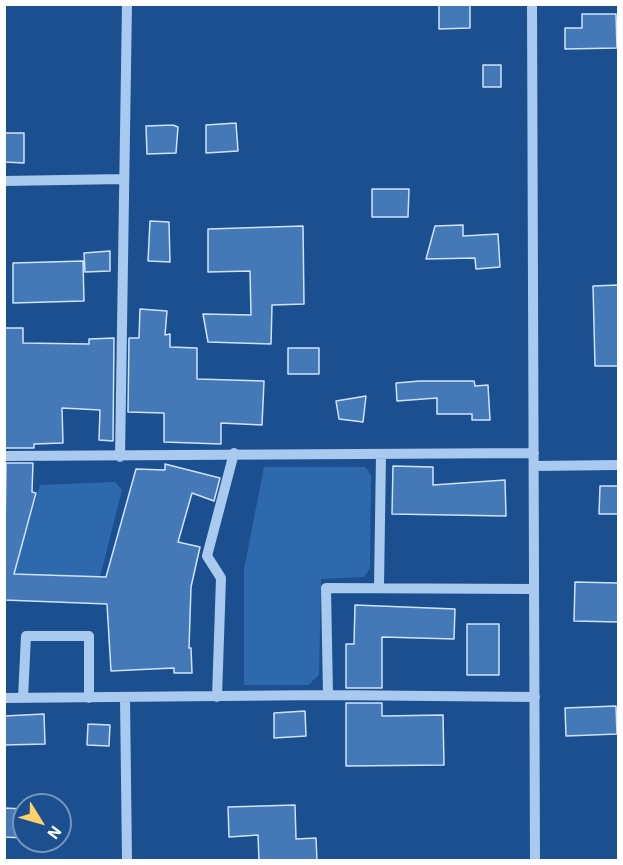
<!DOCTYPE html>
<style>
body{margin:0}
#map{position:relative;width:623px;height:865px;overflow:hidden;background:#1b4f8f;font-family:"IBM Plex Sans",sans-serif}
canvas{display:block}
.frame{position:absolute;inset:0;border:6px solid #fff;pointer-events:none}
.north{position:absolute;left:12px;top:793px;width:60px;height:60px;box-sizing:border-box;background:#1b4f8f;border:2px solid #7695bc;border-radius:50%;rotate:127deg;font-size:16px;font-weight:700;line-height:24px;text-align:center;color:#fff}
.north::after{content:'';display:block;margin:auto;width:21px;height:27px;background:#ffd166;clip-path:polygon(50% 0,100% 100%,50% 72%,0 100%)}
</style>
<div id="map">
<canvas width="623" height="865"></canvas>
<div class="frame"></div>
<div class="north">N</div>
</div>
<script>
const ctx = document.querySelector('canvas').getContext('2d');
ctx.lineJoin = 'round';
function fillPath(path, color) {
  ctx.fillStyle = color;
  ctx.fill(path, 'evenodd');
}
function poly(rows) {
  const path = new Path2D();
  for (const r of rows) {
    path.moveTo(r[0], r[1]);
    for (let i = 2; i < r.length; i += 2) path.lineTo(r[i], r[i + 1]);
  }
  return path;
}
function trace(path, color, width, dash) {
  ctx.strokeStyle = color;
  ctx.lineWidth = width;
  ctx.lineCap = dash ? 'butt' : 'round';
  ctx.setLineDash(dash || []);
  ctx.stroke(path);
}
fillPath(poly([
 [264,467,365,467,371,475,370,568,364,577,321,579,319,675,308,685,244,685,244,569],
 [115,482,122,490,100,577,14,574,40,485]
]), '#2e69ad');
const building = poly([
 [439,4,470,4,470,28,439,29,439,4],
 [582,14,616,14,617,48,565,49,565,28,582,28,582,14],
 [483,65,501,65,501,87,483,87,483,65],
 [236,123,238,151,206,153,206,125,236,123],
 [173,125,178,127,176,153,147,154,146,126,173,125],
 [4,133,24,133,24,163,4,162,4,133],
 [372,189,409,189,408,217,372,217,372,189],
 [150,221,169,222,170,262,148,261,150,221],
 [463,225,463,236,498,234,500,267,476,269,475,258,426,259,435,226,463,225],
 [303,226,304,304,272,305,271,344,208,342,203,314,251,315,250,271,208,272,208,229,303,226],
 [110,251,110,271,85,272,84,253,110,251],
 [83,261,84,301,13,303,13,263,83,261],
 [618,285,618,366,595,366,593,286,618,285],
 [140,309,167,311,165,335,170,334,170,347,197,348,197,379,264,381,262,425,221,423,221,444,164,442,164,413,128,412,129,338,139,338,140,309],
 [4,328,23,328,23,343,89,344,89,339,114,338,113,441,99,440,100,410,62,408,63,443,34,444,34,448,5,448,4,328],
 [288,348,319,348,319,374,288,374,288,348],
 [420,381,474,381,475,386,488,385,490,420,472,420,472,414,437,414,437,398,397,401,396,383,420,381],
 [366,396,363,422,339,419,336,401,366,396],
 [6,463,33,463,32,492,36,493,14,574,106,577,136,469,165,470,165,464,220,478,214,501,192,493,178,542,200,547,191,587,189,648,191,648,192,673,174,673,174,668,111,671,107,604,4,600,6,463],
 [393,466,433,467,433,485,505,480,506,516,392,514,393,466],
 [600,486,618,486,618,514,599,514,600,486],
 [575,582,618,583,618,622,574,621,575,582],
 [355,605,455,609,454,639,382,637,382,688,346,688,346,644,354,644,355,605],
 [467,624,499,624,499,675,467,675,467,624],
 [346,703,382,703,382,716,443,715,444,765,346,766,346,703],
 [616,706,617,734,566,736,565,708,616,706],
 [305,711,306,736,274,738,274,713,305,711],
 [44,714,45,744,4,745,4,716,44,714],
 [88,724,110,725,109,746,87,745,88,724],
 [295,805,296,839,316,838,317,861,259,861,258,835,229,837,228,807,295,805],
 [4,808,24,809,24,838,4,837,4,808]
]);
fillPath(building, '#4478b7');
trace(building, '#cfe3fa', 1.5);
trace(poly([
 [532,4,535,860],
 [4,181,124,179],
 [4,456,534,453],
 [120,457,127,4],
 [534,466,618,465],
 [379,586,381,455],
 [328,695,535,697],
 [217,697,221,578,207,556,234,453],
 [4,698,328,695,326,588,534,589],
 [23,698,26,636,89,636,89,698],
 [125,698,127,860]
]), '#a9c9ee', 10);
</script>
